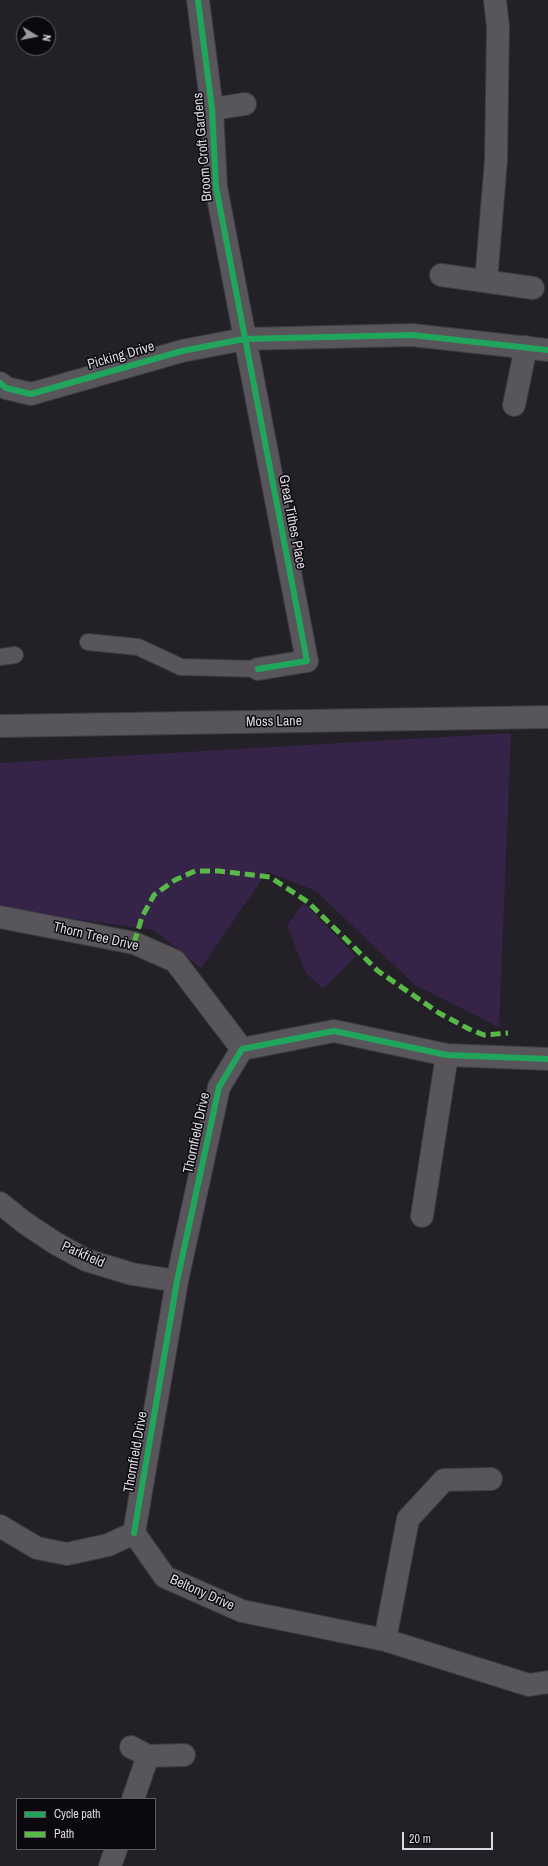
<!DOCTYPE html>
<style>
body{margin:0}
#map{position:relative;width:548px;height:1866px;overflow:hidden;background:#232027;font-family:"Archivo Narrow",sans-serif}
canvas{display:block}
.legend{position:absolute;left:16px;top:1798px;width:140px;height:52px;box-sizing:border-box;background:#0b090e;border:1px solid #5f5c62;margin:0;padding:5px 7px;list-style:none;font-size:12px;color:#dcd8e1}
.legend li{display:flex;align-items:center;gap:8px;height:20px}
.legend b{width:20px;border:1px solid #5f5c62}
.north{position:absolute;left:16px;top:16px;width:40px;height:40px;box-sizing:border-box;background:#0b090e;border:1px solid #5f5c62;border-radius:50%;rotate:100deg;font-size:11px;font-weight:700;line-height:16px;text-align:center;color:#dcd8e1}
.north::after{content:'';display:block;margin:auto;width:14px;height:18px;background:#9b98a0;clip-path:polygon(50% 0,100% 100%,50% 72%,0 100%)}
.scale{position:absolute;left:402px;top:1832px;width:91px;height:18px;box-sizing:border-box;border:2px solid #dcd8e1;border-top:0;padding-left:5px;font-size:12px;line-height:14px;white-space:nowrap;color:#dcd8e1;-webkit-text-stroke:3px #0b090e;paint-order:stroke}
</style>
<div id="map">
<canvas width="548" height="1866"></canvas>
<ul class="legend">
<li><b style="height:5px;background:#20a55d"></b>Cycle path</li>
<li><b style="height:5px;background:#58b947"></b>Path</li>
</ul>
<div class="north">N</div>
<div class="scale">20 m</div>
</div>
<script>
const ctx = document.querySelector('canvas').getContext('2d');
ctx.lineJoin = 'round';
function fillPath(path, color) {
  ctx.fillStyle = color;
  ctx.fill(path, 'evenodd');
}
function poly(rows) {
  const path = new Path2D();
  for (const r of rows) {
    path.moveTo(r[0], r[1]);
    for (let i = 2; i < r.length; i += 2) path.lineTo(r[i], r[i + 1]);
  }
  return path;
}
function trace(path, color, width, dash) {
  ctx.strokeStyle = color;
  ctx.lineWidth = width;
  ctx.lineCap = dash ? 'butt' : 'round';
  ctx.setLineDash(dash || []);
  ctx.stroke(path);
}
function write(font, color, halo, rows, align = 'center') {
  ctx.font = font + ' "Archivo Narrow",sans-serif';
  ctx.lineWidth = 3;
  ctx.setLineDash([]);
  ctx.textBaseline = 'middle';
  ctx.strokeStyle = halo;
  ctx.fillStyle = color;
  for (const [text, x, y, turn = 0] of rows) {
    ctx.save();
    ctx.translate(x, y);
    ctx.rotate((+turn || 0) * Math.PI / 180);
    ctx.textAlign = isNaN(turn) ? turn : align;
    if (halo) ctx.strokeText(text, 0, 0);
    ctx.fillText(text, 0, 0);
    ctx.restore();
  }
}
fillPath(poly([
 [511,733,499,1027,415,985,316,891,267,872,201,968,154,930,24,912,0,905,0,763],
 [304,903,356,956,323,989,305,972,287,925]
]), '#362448');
const service = poly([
 [88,642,138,647,181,667,258,669],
 [0,657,15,655]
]);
const minor = poly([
 [198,0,212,109,216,187,307,661,258,669],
 [212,109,245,104],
 [441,275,533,288],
 [486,281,496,160,498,27,495,0],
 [0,383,6,388,31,394,182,351,244,339,412,335,548,350],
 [514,405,526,347],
 [0,726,548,717],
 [0,917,134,943,175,961,242,1049],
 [0,1203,25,1223,55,1243,86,1260,132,1274,177,1281],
 [422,1216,447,1055],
 [0,1526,37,1548,67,1554,108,1545,134,1533],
 [134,1533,177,1281,219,1087,242,1049,334,1031,447,1055,548,1059],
 [134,1533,165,1577,242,1611,385,1640,529,1685,548,1682],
 [385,1640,408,1519,444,1480,491,1479],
 [131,1747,148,1756,184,1755],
 [133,1799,148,1756],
 [110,1866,116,1849]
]);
trace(service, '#3e3b41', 18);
trace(minor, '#3e3b41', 24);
trace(service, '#58565a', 16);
trace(minor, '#58565a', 22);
trace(poly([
 [134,943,142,917,154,895,175,880,195,871,219,871,270,877,308,902,378,971,439,1013,469,1029,484,1035,508,1033]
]), '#58b947', 5, [10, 5]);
trace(poly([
 [198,0,212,109,216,187,307,661,258,669],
 [0,383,6,388,31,394,182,351,244,339,412,335,548,350],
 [134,1533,177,1281,219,1087,242,1049,334,1031,447,1055,548,1059]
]), '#20a55d', 6);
write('14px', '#dcd8e1', '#0b090e', [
 ["Broom Croft Gardens",203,147,-95],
 ["Picking Drive",121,356,-16],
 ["Great Tithes Place",292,522,79],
 ["Moss Lane",274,722,-1],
 ["Thorn Tree Drive",96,937,13],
 ["Thornfield Drive",197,1133,-78],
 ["Parkfield",83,1255,24],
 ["Thornfield Drive",136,1452,-80],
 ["Beltony Drive",202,1593,24]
]);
</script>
